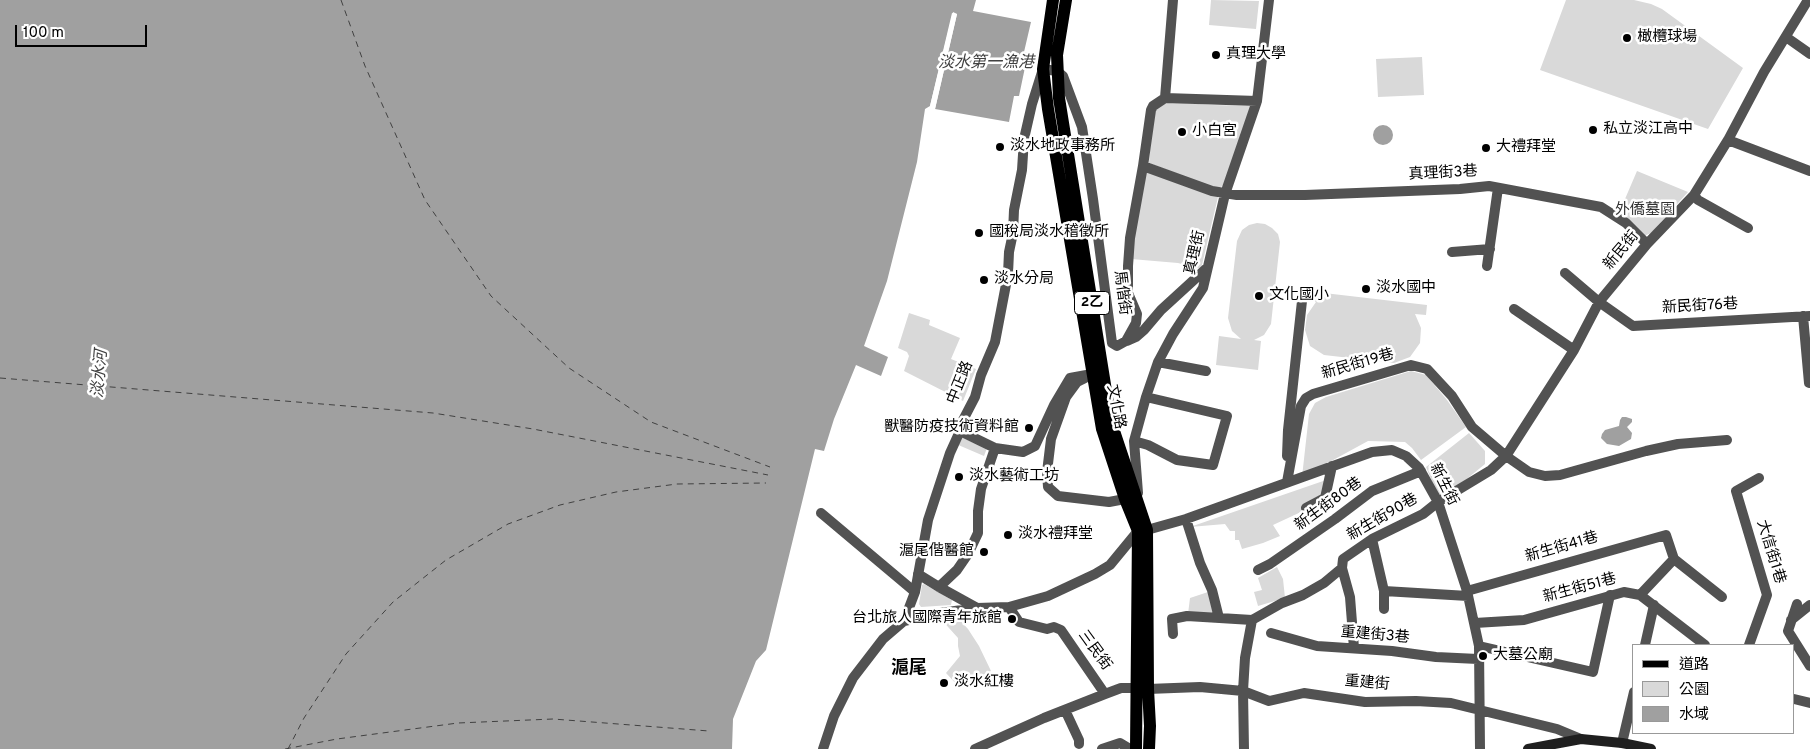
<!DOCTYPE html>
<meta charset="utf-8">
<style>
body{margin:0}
#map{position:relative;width:1810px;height:749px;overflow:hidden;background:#fff;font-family:Overpass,"Noto Sans TC",sans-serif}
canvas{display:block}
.legend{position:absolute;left:1632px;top:644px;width:162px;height:90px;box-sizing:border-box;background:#fff;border:1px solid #999;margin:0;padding:6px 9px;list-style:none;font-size:15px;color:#000}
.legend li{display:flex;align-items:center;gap:10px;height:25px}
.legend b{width:25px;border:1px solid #999}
.scale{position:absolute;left:15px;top:25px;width:132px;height:22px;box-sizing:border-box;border:2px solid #000;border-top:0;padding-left:6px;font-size:15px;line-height:18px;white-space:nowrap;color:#000;-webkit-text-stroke:4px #fff;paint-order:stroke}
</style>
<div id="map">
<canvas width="1810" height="749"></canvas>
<ul class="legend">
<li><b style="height:6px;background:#000"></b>道路</li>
<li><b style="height:14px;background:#d9d9d9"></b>公園</li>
<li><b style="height:14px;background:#a0a0a0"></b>水域</li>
</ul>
<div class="scale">100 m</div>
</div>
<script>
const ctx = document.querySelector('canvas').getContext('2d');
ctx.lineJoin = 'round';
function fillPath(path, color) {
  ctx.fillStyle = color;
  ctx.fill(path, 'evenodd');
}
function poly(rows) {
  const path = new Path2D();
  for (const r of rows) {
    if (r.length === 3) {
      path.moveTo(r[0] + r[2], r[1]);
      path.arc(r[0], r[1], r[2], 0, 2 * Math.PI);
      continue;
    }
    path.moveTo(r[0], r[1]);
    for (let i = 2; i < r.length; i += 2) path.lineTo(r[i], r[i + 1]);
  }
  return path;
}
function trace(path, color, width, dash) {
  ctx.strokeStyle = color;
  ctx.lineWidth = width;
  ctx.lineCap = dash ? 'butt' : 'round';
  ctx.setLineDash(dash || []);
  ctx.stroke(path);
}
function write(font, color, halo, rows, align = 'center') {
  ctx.font = font + ' Overpass,"Noto Sans TC",sans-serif';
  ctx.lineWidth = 5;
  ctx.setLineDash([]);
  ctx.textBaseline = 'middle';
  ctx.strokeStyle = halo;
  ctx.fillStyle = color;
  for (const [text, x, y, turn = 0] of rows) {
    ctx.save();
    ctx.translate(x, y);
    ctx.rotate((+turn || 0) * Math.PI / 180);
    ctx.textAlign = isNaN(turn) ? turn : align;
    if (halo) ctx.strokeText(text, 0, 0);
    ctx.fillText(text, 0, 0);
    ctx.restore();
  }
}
fillPath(poly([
 [1211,0,1259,1,1256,29,1209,25],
 [1566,0,1634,0,1651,4,1662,9,1743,68,1708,129,1540,70],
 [1422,57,1424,95,1378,97,1376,59],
 [1170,102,1212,105,1254,106,1224,185,1218,189,1149,163,1153,108],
 [1144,171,1218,197,1201,269,1178,263,1131,259],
 [1637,171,1688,192,1651,233,1644,236,1619,213],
 [1257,223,1265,224,1272,228,1278,234,1280,242,1271,324,1264,335,1254,340,1261,341,1258,370,1216,365,1219,336,1241,339,1232,331,1228,318,1237,241,1242,230,1249,225],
 [1307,291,1427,305,1426,315,1415,314,1421,328,1420,343,1410,357,1394,363,1324,355,1310,346,1305,330,1307,315,1316,302,1306,301],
 [909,313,930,320,929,325,960,338,951,359,976,369,963,401,904,371,909,356,907,352,898,348],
 [1411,371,1426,375,1447,400,1466,427,1421,460,1412,448,1405,442,1368,441,1302,477,1309,414,1315,403,1326,397],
 [1469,433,1485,451,1485,464,1440,501,1426,467],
 [958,436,987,448,984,456,956,444],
 [1329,479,1316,505,1273,525,1280,536,1263,543,1242,549,1239,540,1235,540,1235,531,1230,531,1225,524,1190,527],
 [1277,567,1283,579,1285,598,1258,606,1254,592,1262,590,1258,578],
 [924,584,952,600,951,605,921,607,919,604,922,585],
 [1208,592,1214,616,1188,614,1190,598],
 [956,616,968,629,979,646,991,671,959,687,946,673,960,656,958,646,958,638,940,618]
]), '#d9d9d9');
fillPath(poly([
 [0,0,976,0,973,11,1031,22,1024,52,1028,53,1019,96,1014,96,1009,122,935,109,957,14,952,13,930,106,925,109,917,162,887,281,864,346,888,357,881,376,856,365,834,419,824,451,815,449,766,650,756,661,733,719,732,749,0,749],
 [1383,135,10],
 [1622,417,1626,417,1632,419,1632,422,1627,427,1632,433,1631,439,1619,446,1607,444,1601,438,1602,434,1605,430,1619,426,1620,420]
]), '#a0a0a0');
fillPath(poly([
 [953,12,957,14,935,109,933,108,946,51,932,107,930,106]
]), '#fff');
trace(poly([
 [341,0,365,66,425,200,491,296,569,368,651,422,770,467],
 [0,378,433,413,533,429,768,475],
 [285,749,337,739,458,723,553,719,709,731],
 [288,749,304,718,346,654,393,602,446,560,508,524,560,505,616,492,677,484,766,483]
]), '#414141', 1, [6, 5]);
trace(poly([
 [1786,37,1810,54],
 [1165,98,1153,106,1151,110,1143,166,1212,191,1237,195,1305,195,1460,189,1489,186,1601,207,1626,223,1647,244],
 [1165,98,1173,0],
 [1165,98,1257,101],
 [1728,140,1810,171],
 [1694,195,1698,200,1748,228],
 [1452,252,1490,249],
 [1487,266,1498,188],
 [1565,273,1599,302,1633,326,1810,316],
 [1514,309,1574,350],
 [1803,316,1809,383],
 [1127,341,1136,337,1144,330,1161,310,1208,267],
 [1158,362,1206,371],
 [1085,378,1077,382,1066,397,1051,439,1047,472,1048,487,1058,496,1109,502,1125,499],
 [960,431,995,448],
 [1134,441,1148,445,1177,460,1213,465,1227,416,1146,397],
 [1287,456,1288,430,1302,301],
 [1287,482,1301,406,1306,398,1313,394,1411,365,1427,369,1452,396,1472,427,1506,456,1529,472,1545,476,1560,475,1646,451,1678,444,1727,440],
 [1138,493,1134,441,1146,397,1158,362,1173,334,1203,288,1225,194,1257,101,1269,0],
 [1306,508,1325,498,1332,466],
 [821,513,915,592],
 [1186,519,1200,563,1212,590,1219,618],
 [1372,539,1384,591,1384,609],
 [1674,559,1722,597],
 [1258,570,1270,564,1335,519,1372,491,1421,471],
 [918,574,939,587,977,608],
 [939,587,957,570,968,554,978,533,978,511,981,489,995,448,1023,452,1035,446,1054,405,1070,378,1092,374],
 [1384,591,1468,596],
 [1467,591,1666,535,1674,559,1640,595],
 [1797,604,1788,631,1810,666],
 [1009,607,1019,622,1047,629,1054,627,1061,630,1105,694],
 [1252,620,1282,603,1303,595,1324,583,1342,568],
 [1791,620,1810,605],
 [904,621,940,613,977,608,1009,607,1048,596,1095,574,1110,565,1138,531,1147,530,1186,519,1372,452,1392,450,1406,456,1419,468,1438,502,1467,591,1479,646,1480,749],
 [1475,623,1524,620,1624,592,1640,595,1705,645],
 [1271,633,1317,646,1392,651,1436,657,1478,659],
 [1173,634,1172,619,1187,616,1252,620,1245,658,1243,691,1244,749],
 [1645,645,1654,605],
 [1749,645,1767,595,1736,491,1759,478],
 [1479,646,1593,672,1610,595],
 [1354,648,1350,597,1342,568,1343,559,1372,539,1423,514,1438,502,1491,470,1506,456,1574,350,1599,302,1647,244,1694,195,1728,140,1764,72,1808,0],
 [1148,689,1200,687,1243,691,1269,701,1304,693,1365,702,1416,701,1451,703,1557,729,1581,739],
 [1794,699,1810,703],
 [1065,710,1079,740,1079,744],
 [1622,743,1634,692],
 [823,749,834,716,853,678,883,639,904,621,915,592,928,520,950,453,960,431,962,422,975,397,981,375,995,342,1008,274,1009,252,1013,233,1014,210,1022,170,1024,139,1032,104,1043,69,1057,71,1063,76,1082,127,1093,199,1112,343,1117,346,1126,341,1136,323,1137,314,1128,293,1128,266,1130,238,1143,166],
 [975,749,1044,718,1105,694,1121,688,1138,688],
 [1102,749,1120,743,1130,749]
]), '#525252', 10);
trace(poly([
 [1528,749,1581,739,1622,743,1651,749]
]), '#1f1f1f', 10);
trace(poly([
 [1053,0,1043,69,1048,109,1102,429,1125,499,1138,531,1136,749],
 [1066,0,1057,55,1059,98,1111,422,1147,530,1148,689,1150,726,1149,749]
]), '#000', 12);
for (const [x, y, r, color] of [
 [1627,38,5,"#000"],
 [1216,55,5,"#000"],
 [1593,130,5,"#000"],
 [1182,132,5,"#000"],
 [1000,147,5,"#000"],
 [1486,148,5,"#000"],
 [979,233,5,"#000"],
 [984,280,5,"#000"],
 [1366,289,5,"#000"],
 [1259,296,5,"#000"],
 [1029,428,5,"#000"],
 [959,477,5,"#000"],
 [1008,535,5,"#000"],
 [984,552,5,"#000"],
 [1012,619,5,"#000"],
 [1483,656,5,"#000"],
 [944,683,5,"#000"]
]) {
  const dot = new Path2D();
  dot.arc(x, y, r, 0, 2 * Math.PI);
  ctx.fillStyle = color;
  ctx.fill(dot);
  trace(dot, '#fff', 2);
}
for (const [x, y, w] of [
 [1092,303,35]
]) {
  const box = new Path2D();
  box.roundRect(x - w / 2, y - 11.5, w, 23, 4);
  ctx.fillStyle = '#fff';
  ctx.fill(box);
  trace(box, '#000', 1);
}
write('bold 14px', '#000', null, [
 ["2乙",1092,303]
]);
write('15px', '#000', '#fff', [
 ["橄欖球場",1637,38],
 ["真理大學",1226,55],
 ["私立淡江高中",1603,130],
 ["小白宮",1192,132],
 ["淡水地政事務所",1010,147],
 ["大禮拜堂",1496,148],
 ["國稅局淡水稽徵所",989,233],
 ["淡水分局",994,280],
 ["淡水國中",1376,289],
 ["文化國小",1269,296],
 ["獸醫防疫技術資料館",1019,428,"right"],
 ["淡水藝術工坊",969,477],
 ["淡水禮拜堂",1018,535],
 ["滬尾偕醫館",974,552,"right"],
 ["台北旅人國際青年旅館",1002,619,"right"],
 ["大墓公廟",1493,656],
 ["淡水紅樓",954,683]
], 'left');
write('15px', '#000', '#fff', [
 ["真理街3巷",1443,174,-3],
 ["新民街",1622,251,-50],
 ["真理街",1196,253,-77],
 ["馬偕街",1121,293,83],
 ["新民街76巷",1700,307,-3],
 ["新民街19巷",1358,365,-16],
 ["中正路",961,383,-68],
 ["文化路",1115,407,79],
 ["新生街",1443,485,63],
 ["新生街80巷",1329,505,-36],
 ["新生街90巷",1383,518,-30],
 ["新生街41巷",1562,548,-16],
 ["大信街1巷",1770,552,73],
 ["新生街51巷",1580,589,-15],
 ["重建街3巷",1375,636,5],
 ["三民街",1094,651,54],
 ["重建街",1367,684,5]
]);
write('15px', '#303030', '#fff', [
 ["外僑墓園",1645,211]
]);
write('italic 16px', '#414141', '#fff', [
 ["淡水第一漁港",986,64],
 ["淡水河",101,374,-85]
]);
write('bold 18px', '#000', '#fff', [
 ["滬尾",909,669]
]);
</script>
